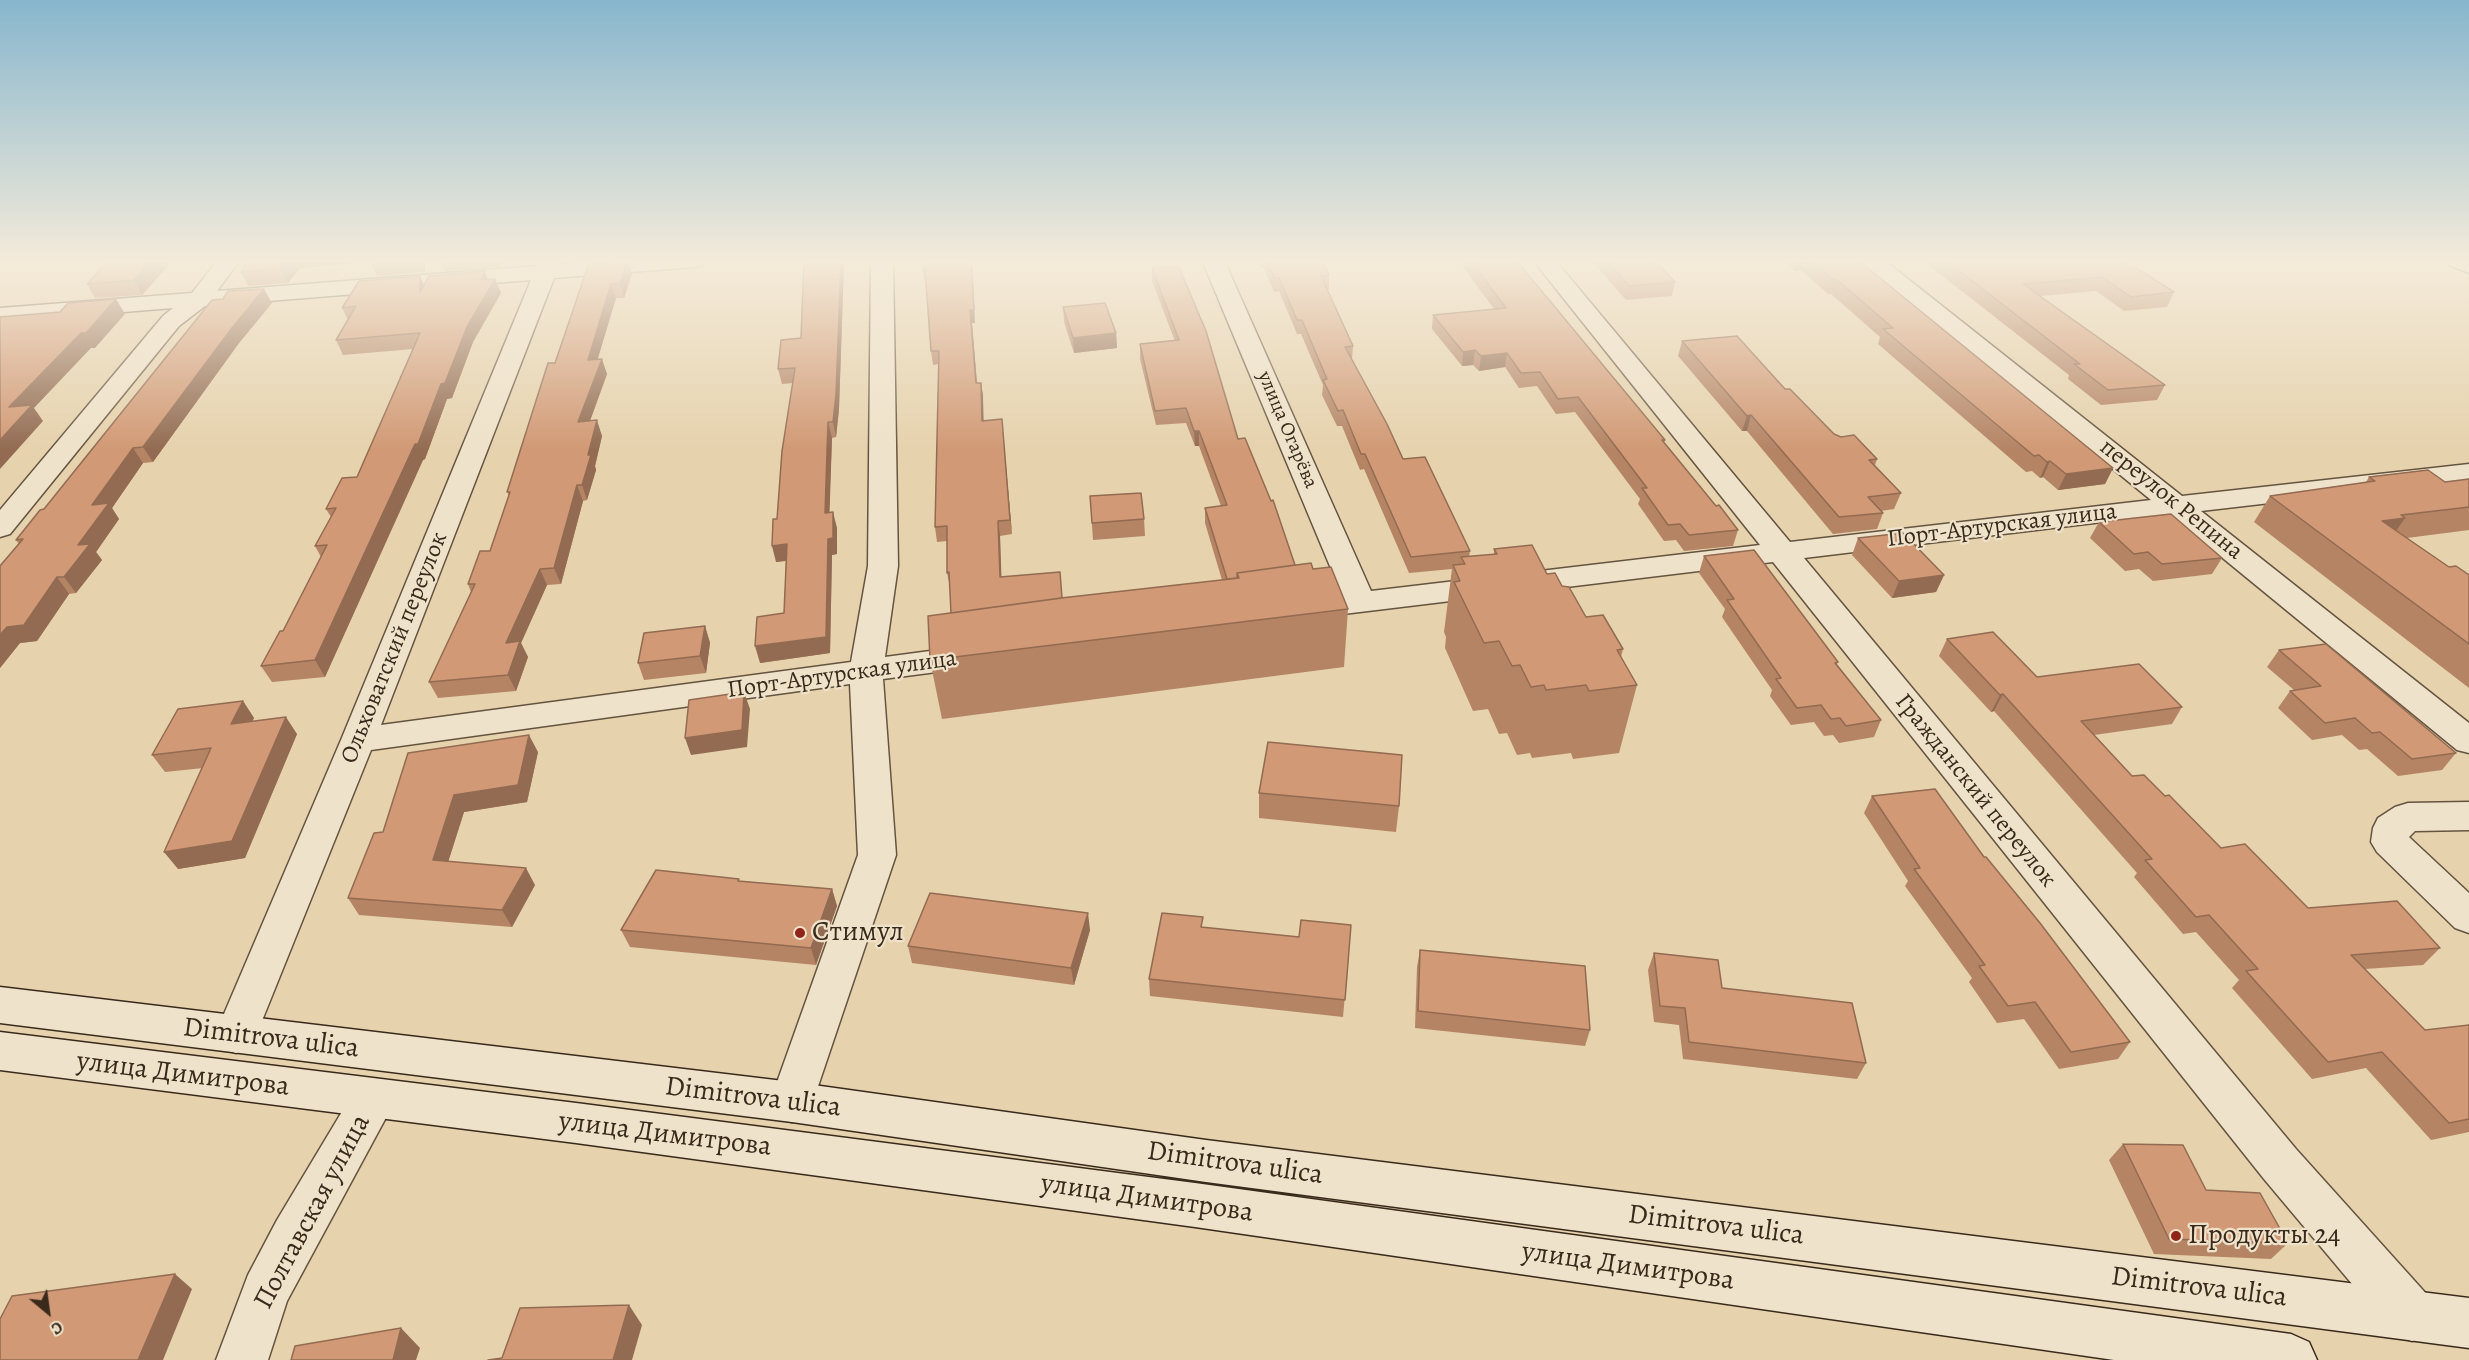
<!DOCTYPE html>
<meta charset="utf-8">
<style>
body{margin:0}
#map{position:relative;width:2469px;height:1360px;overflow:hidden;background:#e6d2ad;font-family:Alegreya,serif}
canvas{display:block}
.north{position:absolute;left:18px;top:1282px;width:60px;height:60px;-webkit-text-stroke:4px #efe2ca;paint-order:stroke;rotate:151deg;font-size:16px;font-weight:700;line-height:24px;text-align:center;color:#392a1c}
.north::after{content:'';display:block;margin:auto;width:21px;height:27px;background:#392a1c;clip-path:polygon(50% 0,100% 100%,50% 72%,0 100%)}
</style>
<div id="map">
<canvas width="2469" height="1360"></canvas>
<div class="north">С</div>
</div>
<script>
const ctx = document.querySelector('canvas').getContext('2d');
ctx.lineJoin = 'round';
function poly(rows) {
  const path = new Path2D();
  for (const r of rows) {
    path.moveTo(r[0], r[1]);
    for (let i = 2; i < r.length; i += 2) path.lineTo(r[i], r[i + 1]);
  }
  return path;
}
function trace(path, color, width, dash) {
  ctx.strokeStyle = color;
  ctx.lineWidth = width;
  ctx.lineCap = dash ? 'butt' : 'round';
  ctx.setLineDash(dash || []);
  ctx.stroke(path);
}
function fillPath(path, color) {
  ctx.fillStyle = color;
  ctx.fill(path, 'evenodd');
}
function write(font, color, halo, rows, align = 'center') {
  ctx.font = font + ' Alegreya,serif';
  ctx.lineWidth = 4.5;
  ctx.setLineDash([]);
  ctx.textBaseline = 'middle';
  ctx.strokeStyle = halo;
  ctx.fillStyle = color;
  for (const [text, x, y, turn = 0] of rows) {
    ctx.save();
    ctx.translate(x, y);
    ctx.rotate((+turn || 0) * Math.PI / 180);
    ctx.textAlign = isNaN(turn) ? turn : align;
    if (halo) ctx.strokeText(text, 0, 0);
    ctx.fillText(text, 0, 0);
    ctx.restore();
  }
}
const street = poly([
 [218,260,240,260,217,291,537,266,539,260,561,260,559,264,615,260,706,260,703,265,695,267,554,278,381,725,851,662,868,566,871,260,893,260,898,566,885,657,975,645,986,648,991,656,986,664,975,667,883,679,896,855,808,1116,792,1122,776,1116,770,1102,858,855,850,684,371,750,251,1048,236,1053,221,1048,215,1035,341,740,531,280,205,306,179,326,10,534,0,537,0,510,163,316,173,308,0,322,0,308,192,293,218,260],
 [1202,260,1224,260,1371,591,1760,545,1533,260,1555,260,1790,542,2151,500,1863,265,1860,260,1884,260,2182,496,2469,464,2469,480,2201,511,2469,723,2469,753,2457,750,2169,514,1804,558,2296,1149,2430,1298,2437,1316,2430,1334,2412,1341,2394,1334,2264,1179,1773,562,1302,619,1291,616,1286,609,1291,602,1342,595,1202,260],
 [2469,802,2469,830,2415,831,2409,837,2469,893,2469,933,2455,928,2377,852,2371,842,2373,828,2378,818,2395,807,2408,803,2469,802],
 [374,1079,390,1085,396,1099,287,1301,268,1360,216,1360,248,1275,277,1220,358,1085,374,1079]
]);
const secondary = poly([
 [2446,260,2469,260,2469,273,2449,265,2446,260],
 [0,987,792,1082,1206,1140,2469,1298,2469,1348,1206,1182,792,1122,0,1023,0,987],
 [0,1032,576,1103,1195,1183,2291,1334,2309,1342,2317,1360,2114,1360,1195,1227,576,1143,0,1070,0,1032]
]);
trace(street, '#645440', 3);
trace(secondary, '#392a1c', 3);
fillPath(street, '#efe2ca');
fillPath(secondary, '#efe2ca');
fillPath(poly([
 [173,260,142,295,95,298,87,284],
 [249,260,425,260,425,272,377,276,371,262,300,268,288,283,248,286,241,272],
 [440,260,503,260,499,267,445,271],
 [627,260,632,274,624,298,616,298,597,359,607,374,590,421,602,436,595,466,596,470,587,500,583,501,561,584,547,585,521,643,528,657,516,691,438,698,429,682,471,592,468,584,490,551,509,495,507,492,555,363],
 [804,260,844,260,844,263,839,409,836,437,832,438,829,512,837,528,837,554,832,555,830,653,760,663,784,613,786,561,776,562,777,519,793,383,782,384,778,369,801,338],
 [923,260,975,323,972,323,977,383,981,383,983,396,983,421,1003,433,1012,534,1000,536,1001,577,1062,598,1222,580,1205,523,1205,508,1221,506,1199,446,1195,446,1186,423,1156,425,1140,359,1140,344,1175,341,1152,281,1152,268,1238,439,1295,565,1313,569,1348,609,1344,667,942,719,930,660,951,613,950,587,947,573,947,541,937,542,935,527,939,364,933,365,931,351,926,283,925,283,923,270],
 [1257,260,1322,260,1329,275,1329,289,1327,289,1353,346,1352,360,1403,459,1470,551,1469,557,1494,554,1494,549,1547,574,1562,586,1586,617,1623,649,1621,657,1637,685,1619,753,1573,759,1571,753,1532,758,1530,753,1517,755,1507,733,1499,734,1488,709,1473,711,1445,648,1446,637,1444,632,1452,569,1409,573,1364,469,1360,470,1342,426,1337,426,1322,395,1323,385,1301,334,1297,334,1279,291,1274,292,1264,268,1260,268],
 [1458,260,1516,260,1665,440,1664,443,1716,506,1738,530,1733,546,1684,551,1676,540,1664,541,1638,504,1640,499,1575,412,1556,414,1537,386,1519,388,1505,367,1479,371,1473,365,1462,366,1432,329,1433,315,1494,309],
 [1591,260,1654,260,1675,282,1672,296,1626,300],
 [1782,260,1858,260,2113,468,2105,484,2058,490,2043,477,2040,478,2032,471,2026,472,1878,344,1880,337,1831,294,1828,294,1801,270,1795,271],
 [1922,260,2124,260,2174,292,2167,307,2124,311,2096,291,2040,296,2165,385,2157,400,2101,405,2068,379,2069,375],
 [420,276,424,286,495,279,501,293,473,342,452,398,447,399,425,459,423,460,325,677,272,682,261,666,283,631,321,557,315,546,331,517,326,509,357,477,413,349,343,355,336,340,348,320,342,308],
 [272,303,239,343,153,462,143,463,112,508,119,519,96,552,102,560,76,593,69,594,37,641,20,643,0,668,0,566,19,544,16,540,44,509],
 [1063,307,1116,333,1117,348,1074,353,1064,322],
 [1682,341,1785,389,1834,434,1877,459,1875,465,1901,493,1894,509,1881,511,1883,513,1877,529,1833,534,1747,431,1742,431,1678,356],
 [2369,477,2445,482,2469,479,2469,530,2407,538,2449,567,2469,575,2469,688,2254,522,2270,496,2366,482],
 [1090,496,1144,519,1145,536,1093,540],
 [2099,522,2222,558,2212,574,2153,581,2139,569,2125,571,2090,538],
 [1858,538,1944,575,1936,592,1892,598,1852,555],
 [1704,556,1838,662,1837,664,1881,720,1874,737,1839,743,1833,735,1824,736,1814,722,1791,725,1770,696,1772,690,1722,617,1725,609,1699,573],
 [705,626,710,643,706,673,644,680,638,663],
 [1947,639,2037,677,2182,707,2172,724,2094,735,2132,776,2165,796,2221,848,2308,908,2440,948,2423,965,2365,969,2425,1030,2469,1025,2469,1132,2431,1140,2366,1068,2312,1079,2232,988,2239,980,2196,932,2183,934,2134,877,2137,873,1994,711,1991,712,1939,656],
 [2279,650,2456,753,2442,770,2398,776,2367,749,2359,750,2342,735,2312,740,2278,708,2290,691,2294,690,2267,667],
 [243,701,254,718,252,721,297,734,245,858,178,869,203,768,165,772,152,755],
 [538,752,527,802,464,812,448,862,535,885,512,927,359,915,348,898,383,832],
 [1259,793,1399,806,1396,832,1259,818],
 [1872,796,1984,857,2130,1042,2118,1059,2059,1069,2024,1019,1997,1023,1969,982,1972,978,1905,886,1908,881,1864,813],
 [739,881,832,889,837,906,816,965,630,947,621,930],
 [1351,925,1343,1017,1150,996,1149,979,1203,927,1299,937],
 [1090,930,1074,985,912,963,908,946],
 [1420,950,1590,1030,1585,1046,1415,1028,1417,967],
 [1654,953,1866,1063,1857,1079,1683,1059,1679,1025,1654,1022,1648,970],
 [2123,1144,2206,1190,2288,1243,2271,1259,2154,1254,2109,1160]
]), '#b48465');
fillPath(poly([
 [152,260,173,260,142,295,134,280],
 [288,260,388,260,300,268,288,283,280,269],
 [420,260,425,260,425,272],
 [497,260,503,260,499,267],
 [627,260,632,274,624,298,620,284],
 [841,260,844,260,844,263,839,409,836,437,833,422],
 [971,260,972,260,975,323,972,323,978,397,970,310],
 [1798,260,1804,260,1801,270,1795,271],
 [485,271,490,286,481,280],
 [420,276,426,291,420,292],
 [495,279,501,293,473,342,452,398,447,399,425,459,423,460,325,677,315,660,467,327],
 [611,284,616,298,593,375,588,360],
 [264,289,272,303,239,343,153,462,143,447,232,328],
 [116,299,125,314,95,348,91,348,34,408,43,421,0,469,0,440,9,407,81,333],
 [1116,333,1117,348,1074,353,1073,338],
 [1475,350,1473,365,1462,366,1463,352],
 [1507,353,1505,367,1479,371,1481,356],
 [602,359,607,374,584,437,578,422],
 [981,383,983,396,984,435,982,421],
 [1751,415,1747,431,1742,431,1747,416],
 [1002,419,1003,433,1012,534,1010,520],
 [597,420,602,436,595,466,596,470,587,500,582,485,588,455],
 [828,422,832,438,829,529,825,513],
 [1194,431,1199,431,1199,446,1195,446],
 [133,448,143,463,112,508,119,519,96,552,102,560,76,593,64,577,92,505],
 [2050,461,2043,477,2040,478,2047,462],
 [2113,468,2105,484,2058,490,2066,474],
 [577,485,583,501,561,584,554,568],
 [833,512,837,528,837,554,832,555,830,653,760,663,755,646,826,637,828,539],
 [2405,518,2387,544,2382,521],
 [998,521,1000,536,1002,592,1000,577],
 [787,544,791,560,776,562,772,546],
 [540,569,547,585,521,643,528,657,516,691,508,675,506,643],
 [1944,575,1936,592,1892,598,1899,581],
 [57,577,69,594,37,641,20,643,0,668,0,635,7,627],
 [705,626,710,643,706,673,700,656],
 [744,692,750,709,747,747,691,755,685,738],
 [2003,694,1994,711,1991,712,2000,695],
 [243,701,254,718,243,741,231,724],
 [286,717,297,734,245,858,178,869,164,852],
 [529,735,538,752,527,802,464,812,443,878,433,860,454,795],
 [526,868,535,885,512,927,502,910],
 [832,889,837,906,816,965,811,948],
 [1088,913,1090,930,1074,985,1071,968],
 [175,1274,192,1289,163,1360,138,1360],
 [629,1305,642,1325,632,1360,613,1360],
 [401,1328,420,1348,416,1360,393,1360]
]), '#926b52');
const building = poly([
 [109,260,152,260,134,280,87,284,109,260],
 [249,260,288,260,280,269,241,272,249,260],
 [372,260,398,260,371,262,372,260],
 [627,260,620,284,611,284,588,360,602,359,578,422,597,420,588,455,591,455,582,485,577,485,554,568,540,569,506,643,520,641,508,675,429,682,475,584,468,584,480,551,490,551,510,492,507,492,548,363,555,363,589,263,627,260],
 [804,260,841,260,836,394,833,422,828,422,825,513,833,512,833,538,828,539,826,637,755,646,757,617,784,613,787,544,772,546,773,519,777,519,782,451,795,368,778,369,781,340,801,338,804,260],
 [923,260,971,260,974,310,970,310,976,383,981,383,982,421,1002,419,1010,520,998,521,1000,577,1060,572,1062,598,951,613,949,572,947,573,947,526,935,527,939,351,931,351,925,270,923,270,923,260],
 [1267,260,1322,260,1329,275,1321,276,1353,346,1345,347,1387,424,1403,459,1425,457,1470,551,1411,557,1365,454,1361,454,1343,410,1338,411,1323,380,1327,379,1302,320,1297,320,1279,278,1274,278,1267,260],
 [1470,260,1516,260,1665,440,1662,440,1716,506,1719,505,1738,530,1689,535,1680,524,1668,525,1642,488,1647,488,1578,397,1558,399,1540,372,1521,373,1507,353,1481,356,1475,350,1463,352,1433,315,1506,308,1470,260],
 [1606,260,1654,260,1675,282,1629,286,1606,260],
 [1810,260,1858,260,2113,468,2066,474,2050,461,2047,462,2039,455,2034,456,1883,329,1893,328,1836,279,1832,279,1810,260],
 [1945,260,2124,260,2174,292,2131,297,2102,277,2023,284,2165,385,2108,390,2074,364,2080,364,1945,260],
 [1178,265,1206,331,1238,439,1245,438,1271,501,1273,500,1295,565,1237,573,1237,578,1227,579,1205,508,1227,505,1199,431,1194,431,1186,408,1155,411,1140,344,1179,340,1152,268,1178,265],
 [485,271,481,280,495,279,467,327,445,383,441,384,418,444,415,444,315,660,261,666,280,631,283,631,327,545,315,546,336,508,326,509,342,478,357,477,420,333,336,340,356,306,342,308,359,281,420,276,420,292,429,276,485,271],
 [264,289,232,328,143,447,133,448,92,505,109,503,78,545,90,544,64,577,57,577,24,625,7,627,0,635,0,566,23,539,16,540,40,510,44,509,212,300,223,299,228,291,264,289],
 [116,299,86,333,81,333,9,407,32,405,0,440,0,317,60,312,68,303,116,299],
 [1105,303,1116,333,1073,338,1063,307,1105,303],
 [1737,336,1785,389,1790,389,1834,434,1841,437,1854,435,1877,459,1869,460,1901,493,1868,497,1883,513,1839,517,1751,415,1747,416,1682,341,1737,336],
 [2428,470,2445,482,2469,479,2469,507,2401,515,2405,518,2382,521,2449,567,2456,566,2469,575,2469,644,2270,496,2375,481,2369,477,2428,470],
 [1141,493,1144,519,1092,523,1090,496,1141,493],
 [2171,514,2222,558,2162,564,2148,552,2134,554,2099,522,2171,514],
 [1903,533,1944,575,1899,581,1858,538,1903,533],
 [1532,545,1547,574,1555,573,1562,586,1569,587,1586,617,1603,615,1623,649,1617,650,1637,685,1589,691,1586,685,1546,690,1544,685,1531,687,1520,665,1512,666,1499,641,1484,643,1454,582,1460,581,1453,565,1465,564,1461,557,1497,554,1494,549,1532,545],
 [1754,550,1838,662,1835,663,1881,720,1846,726,1840,718,1831,719,1821,705,1797,708,1776,679,1781,678,1727,600,1734,599,1704,556,1754,550],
 [1311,563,1313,569,1331,567,1348,609,930,660,928,616,1061,598,1239,578,1237,573,1311,563],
 [705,626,700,656,638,663,644,633,705,626],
 [1993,632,2037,677,2139,664,2182,707,2081,721,2132,776,2144,775,2165,796,2169,795,2221,848,2245,844,2308,908,2397,901,2440,948,2351,955,2425,1030,2469,1025,2469,1119,2449,1123,2382,1052,2328,1062,2246,971,2258,969,2209,915,2196,917,2145,860,2152,859,2003,694,2000,695,1947,639,1993,632],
 [2326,644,2456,753,2412,759,2380,732,2372,733,2355,718,2325,723,2290,691,2321,686,2279,650,2326,644],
 [744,692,742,730,685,738,689,700,744,692],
 [243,701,231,724,286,717,232,841,164,852,211,748,152,755,178,709,243,701],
 [529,735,518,785,454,795,433,860,526,868,502,910,348,898,374,833,383,832,408,753,529,735],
 [1268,742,1402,755,1399,806,1259,793,1268,742],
 [1935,789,1984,857,1986,857,2040,923,2130,1042,2071,1052,2035,1002,2008,1006,1979,966,1985,965,1914,869,1920,868,1872,796,1935,789],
 [656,870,739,879,738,881,832,889,811,948,621,930,656,870],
 [930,893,1088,913,1071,968,908,946,930,893],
 [1162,913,1203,917,1201,927,1299,937,1301,920,1351,925,1345,1000,1149,979,1162,913],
 [1420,950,1585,966,1590,1030,1418,1011,1420,950],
 [1654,953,1718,960,1722,988,1852,1003,1866,1063,1689,1042,1685,1008,1660,1006,1654,953],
 [2123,1144,2183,1145,2206,1190,2260,1193,2288,1243,2169,1239,2123,1144],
 [175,1274,138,1360,0,1360,0,1319,12,1296,175,1274],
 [629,1305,613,1360,488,1360,502,1358,520,1308,629,1305],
 [401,1328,393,1360,291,1360,295,1346,401,1328]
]);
fillPath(building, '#d19975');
trace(building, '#926b52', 1.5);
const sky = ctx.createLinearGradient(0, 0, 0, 450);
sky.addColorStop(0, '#87b6cd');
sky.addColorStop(0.58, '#f4ebda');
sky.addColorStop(1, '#f4ebda00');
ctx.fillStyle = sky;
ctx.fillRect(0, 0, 2469, 450);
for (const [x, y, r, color] of [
 [800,933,6,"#8f2418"],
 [2176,1236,6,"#8f2418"]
]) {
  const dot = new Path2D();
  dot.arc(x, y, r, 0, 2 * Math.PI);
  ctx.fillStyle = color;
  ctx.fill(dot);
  trace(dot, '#efe2ca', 2);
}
write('20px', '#392a1c', '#efe2ca', [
 ["улица Огарёва",1287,430,67]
]);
write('24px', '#392a1c', '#efe2ca', [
 ["переулок Репина",2171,500,39],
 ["Порт-Артурская улица",2002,526,-7],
 ["Ольховатский переулок",395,648,-68],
 ["Порт-Артурская улица",842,675,-8],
 ["Гражданский переулок",1975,791,51]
]);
write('28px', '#392a1c', '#efe2ca', [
 ["Стимул",812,933],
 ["Продукты 24",2188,1236]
], 'left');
write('28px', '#392a1c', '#efe2ca', [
 ["Dimitrova ulica",271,1039,7],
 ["улица Димитрова",183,1075,7],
 ["Dimitrova ulica",753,1098,7],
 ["улица Димитрова",665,1135,7],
 ["Dimitrova ulica",1235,1164,8],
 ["улица Димитрова",1147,1199,8],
 ["Полтавская улица",313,1212,-62],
 ["Dimitrova ulica",1716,1226,7],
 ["улица Димитрова",1628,1267,8],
 ["Dimitrova ulica",2199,1288,7]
]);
</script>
